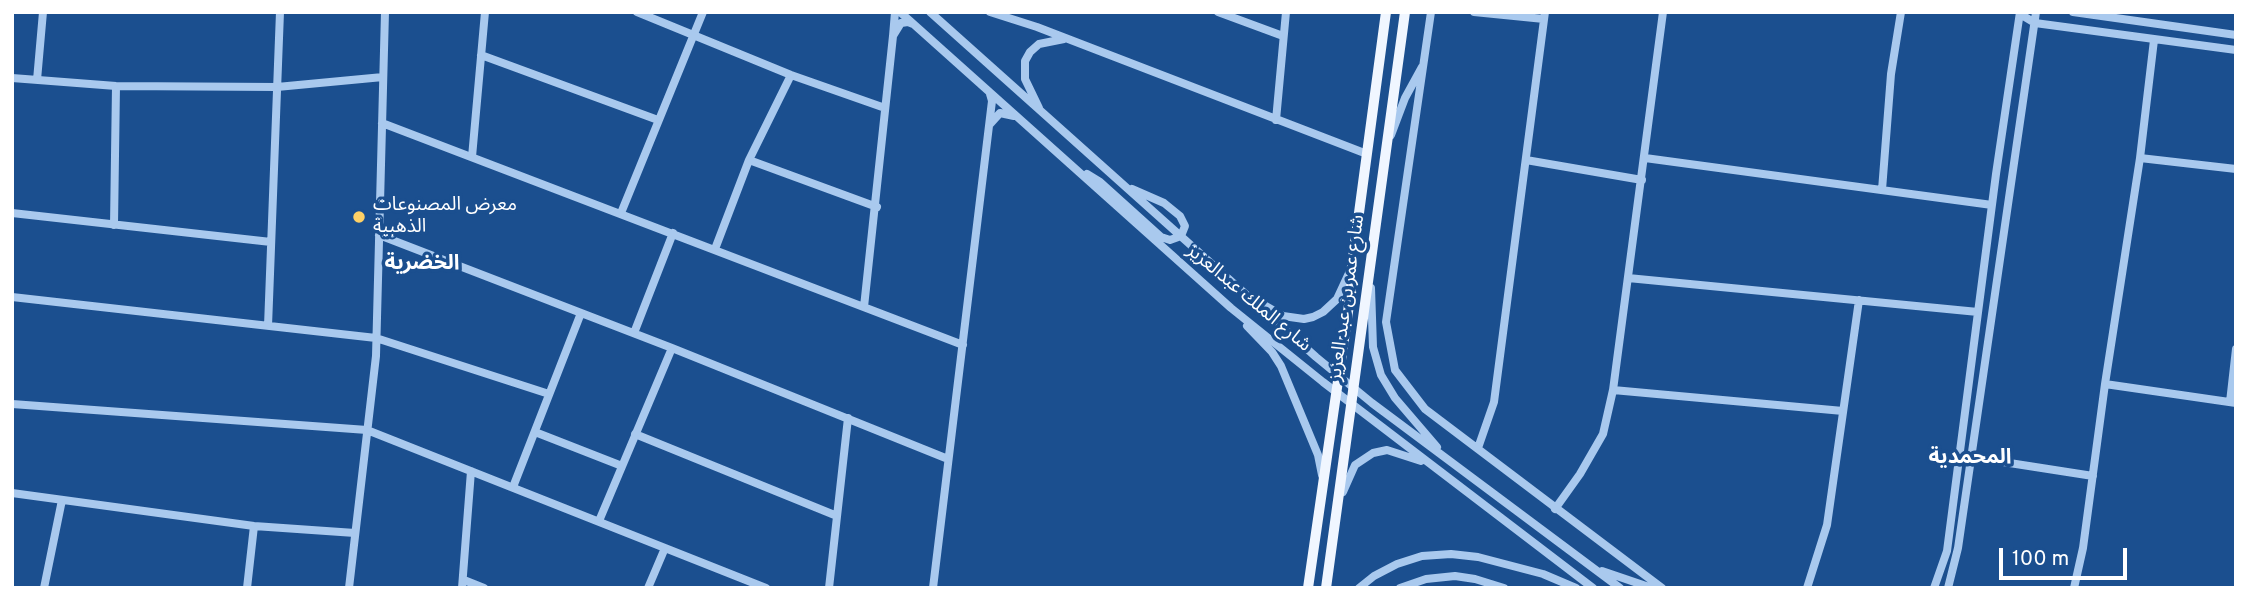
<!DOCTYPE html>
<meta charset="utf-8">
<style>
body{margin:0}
#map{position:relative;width:2248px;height:600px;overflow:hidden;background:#1b4f8f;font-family:Overpass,sans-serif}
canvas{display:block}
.frame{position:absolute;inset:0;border:14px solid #fff;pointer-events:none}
.scale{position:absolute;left:1999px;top:548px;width:128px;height:32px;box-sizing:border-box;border:4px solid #fff;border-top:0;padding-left:9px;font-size:21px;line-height:24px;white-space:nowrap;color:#fff;-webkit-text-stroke:5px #1b4f8f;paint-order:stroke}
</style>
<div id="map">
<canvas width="2248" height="600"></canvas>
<div class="frame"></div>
<div class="scale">100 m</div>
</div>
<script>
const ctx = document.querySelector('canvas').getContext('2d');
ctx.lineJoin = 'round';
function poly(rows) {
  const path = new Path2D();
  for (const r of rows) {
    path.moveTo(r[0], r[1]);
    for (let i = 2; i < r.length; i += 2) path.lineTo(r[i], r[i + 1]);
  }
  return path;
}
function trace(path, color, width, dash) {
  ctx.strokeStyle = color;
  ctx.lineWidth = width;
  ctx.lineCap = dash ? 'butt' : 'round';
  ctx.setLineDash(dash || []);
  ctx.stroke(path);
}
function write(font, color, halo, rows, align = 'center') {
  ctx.font = font + ' Overpass,"Noto Sans Arabic",sans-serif';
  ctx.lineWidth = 7;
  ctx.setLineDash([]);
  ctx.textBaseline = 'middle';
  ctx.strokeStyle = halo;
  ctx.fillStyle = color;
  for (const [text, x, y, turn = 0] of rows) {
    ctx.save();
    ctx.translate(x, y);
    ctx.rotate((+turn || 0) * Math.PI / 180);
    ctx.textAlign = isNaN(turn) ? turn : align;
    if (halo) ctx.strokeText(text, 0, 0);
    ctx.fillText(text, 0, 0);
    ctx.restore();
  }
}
trace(poly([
 [637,12,791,75,885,108],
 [895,12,893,36,901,23,908,22,913,24],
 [900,12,1231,308,1323,382,1593,588],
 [930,12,1316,357,1372,403,1620,588],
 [990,12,1037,27,1367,154],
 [1218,12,1283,36],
 [1431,12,1386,322,1395,370,1425,409,1662,588],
 [1474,12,1544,19],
 [2073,12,2236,35],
 [2020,14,2035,23,2236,50],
 [481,55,658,120],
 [791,75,749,160,877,207],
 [12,78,116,86,277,87,383,77],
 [37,80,43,12],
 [1039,108,1025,79,1025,61,1030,52,1039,44,1064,39],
 [1276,120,1286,12],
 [382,123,963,345],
 [990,124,1000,113,1014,116],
 [1391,135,1405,98,1422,67],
 [472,157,485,12],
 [1645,158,1992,205],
 [2140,158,2236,169],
 [1526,160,1642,180],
 [1087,174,1100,182,1161,237,1170,240,1181,236,1185,226,1180,216,1164,203,1132,189],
 [1882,190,1891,74,1901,12],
 [12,213,271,242],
 [621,213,703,12],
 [114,225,116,86],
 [379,235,672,348,948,459],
 [715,249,749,160],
 [1628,278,1978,312],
 [1371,288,1373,347,1381,375,1395,398,1437,447],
 [12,297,376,338,549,394],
 [1264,305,1283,316,1304,319,1313,317,1323,312,1337,299,1350,271],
 [864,307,893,36],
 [268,326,280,12],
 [1247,326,1272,352,1281,366,1318,455,1322,475],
 [634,333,673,233],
 [2105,384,2236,403],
 [1613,390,1843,411],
 [2230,402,2236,349],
 [12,404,367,430,766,588],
 [535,432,622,466],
 [635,434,837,516],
 [1478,448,1494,402,1545,12],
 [1971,457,2093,476],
 [513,487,581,313],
 [1343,492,1355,465,1373,453,1387,450,1421,461],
 [12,493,254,526,355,533],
 [1555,509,1580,474,1603,434,1613,390,1663,12],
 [599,521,672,348],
 [1602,571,1652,588],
 [464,580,484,588],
 [44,588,62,500],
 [247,588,254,526],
 [349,588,376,356,385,12],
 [462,588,471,471],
 [648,588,665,548],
 [829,588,848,418],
 [933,588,992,101,990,94],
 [1359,588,1374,576,1397,564,1422,556,1451,554,1478,557,1543,574,1576,588],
 [1400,588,1426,579,1455,576,1475,579,1504,588],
 [1807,588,1827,525,1859,300],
 [1934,588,1947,551,1996,174,2020,12],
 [1948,588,1958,548,2036,12],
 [2074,588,2083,548,2105,384,2140,158,2154,40]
]), '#a9c9ee', 8);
trace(poly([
 [1308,588,1351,291,1352,265,1386,12],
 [1326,588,1405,12]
]), '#f0f6ff', 10);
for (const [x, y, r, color] of [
 [359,217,7,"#ffd166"]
]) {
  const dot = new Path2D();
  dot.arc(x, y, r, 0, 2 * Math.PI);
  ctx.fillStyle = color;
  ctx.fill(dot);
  trace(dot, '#1b4f8f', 2.5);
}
write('19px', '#fff', '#1b4f8f', [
 ["معرض المصنوعات",373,206],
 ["الذهبية",373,228]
], 'left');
write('19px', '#fff', '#1b4f8f', [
 ["شارع عمر بن عبد العزيز",1348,298,-82],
 ["شارع الملك عبدالعزيز",1248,299,40]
]);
write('bold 21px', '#fff', '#1b4f8f', [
 ["الخضرية",422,265],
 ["المحمدية",1970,459]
]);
</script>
